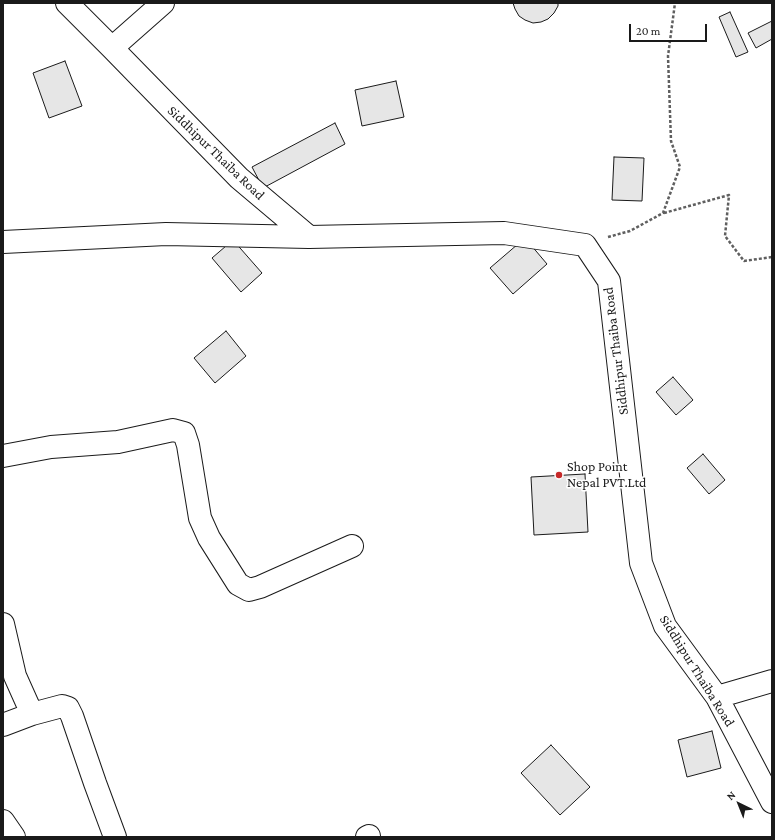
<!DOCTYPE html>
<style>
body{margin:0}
#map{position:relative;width:775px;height:840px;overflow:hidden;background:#fff;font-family:"Crimson Pro",serif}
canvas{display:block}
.frame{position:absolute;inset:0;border:4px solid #1a1a1a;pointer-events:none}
.north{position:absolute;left:719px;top:784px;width:40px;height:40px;-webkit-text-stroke:3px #fff;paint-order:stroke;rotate:317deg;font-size:11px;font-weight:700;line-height:16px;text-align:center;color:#1a1a1a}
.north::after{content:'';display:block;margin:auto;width:14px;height:18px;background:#1a1a1a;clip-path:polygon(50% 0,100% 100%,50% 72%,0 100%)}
.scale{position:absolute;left:629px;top:24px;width:78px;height:18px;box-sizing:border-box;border:2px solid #1a1a1a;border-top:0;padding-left:5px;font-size:12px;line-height:14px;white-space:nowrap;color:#1a1a1a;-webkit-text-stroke:3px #fff;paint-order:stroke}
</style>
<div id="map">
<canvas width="775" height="840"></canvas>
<div class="frame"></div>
<div class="north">N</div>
<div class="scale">20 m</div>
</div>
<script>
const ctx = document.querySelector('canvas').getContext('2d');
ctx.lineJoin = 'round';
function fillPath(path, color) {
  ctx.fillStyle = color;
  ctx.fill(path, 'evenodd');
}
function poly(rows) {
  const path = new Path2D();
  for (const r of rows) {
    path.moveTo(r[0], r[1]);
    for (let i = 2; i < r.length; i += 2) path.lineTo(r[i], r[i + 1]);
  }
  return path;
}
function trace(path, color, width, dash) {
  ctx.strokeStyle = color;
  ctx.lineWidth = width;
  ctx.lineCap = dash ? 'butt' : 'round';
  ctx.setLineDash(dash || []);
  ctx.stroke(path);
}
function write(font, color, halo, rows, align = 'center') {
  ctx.font = font + ' "Crimson Pro",serif';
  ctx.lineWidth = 3;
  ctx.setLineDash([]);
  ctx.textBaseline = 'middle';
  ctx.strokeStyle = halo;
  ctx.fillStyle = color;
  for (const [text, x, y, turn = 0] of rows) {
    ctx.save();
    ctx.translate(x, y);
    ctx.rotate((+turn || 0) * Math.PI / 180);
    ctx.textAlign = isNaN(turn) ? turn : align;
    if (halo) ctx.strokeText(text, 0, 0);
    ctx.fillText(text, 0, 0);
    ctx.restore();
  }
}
const building = poly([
 [513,3,558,3,558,6,554,13,548,19,541,22,533,23,525,20,519,16,515,9,513,3],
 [730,12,748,52,736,57,719,17,730,12],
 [772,21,772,39,756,48,748,33,772,21],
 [65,61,82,106,49,118,33,73,65,61],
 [396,81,404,117,362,126,355,90,396,81],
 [335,123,345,144,263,188,252,167,335,123],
 [614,157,644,158,642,201,612,200,614,157],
 [525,238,547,264,513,294,490,268,525,238],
 [233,240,262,273,241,292,212,258,233,240],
 [226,331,246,356,215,383,194,358,226,331],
 [673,377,693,400,676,415,656,392,673,377],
 [703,454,725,480,709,494,687,468,703,454],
 [585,474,588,532,534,535,531,477,585,474],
 [712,731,721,768,687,777,678,740,712,731],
 [551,745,590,787,560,815,521,773,551,745]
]);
fillPath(building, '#e6e6e6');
trace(building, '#1a1a1a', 1);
const minor = poly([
 [67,3,112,48,239,178,309,237,504,233,585,245,609,281,641,563,665,626,717,697,772,802],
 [112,48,163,3],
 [3,242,166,234,309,237],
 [3,456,51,447,118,442,173,430,184,433,188,445,200,518,209,538,238,584,249,590,260,587,352,546],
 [3,624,15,676,32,714,3,725],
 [717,697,772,681],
 [32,714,62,706,68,708,72,716,95,783,115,837],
 [3,821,14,837],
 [367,837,369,836]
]);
trace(minor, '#1a1a1a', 24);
trace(poly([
 [664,213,729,195,725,236,744,261,772,257],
 [608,237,630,231,663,213,680,167,671,141,668,56,675,3]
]), '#5f5f5f', 2.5, [3, 2]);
trace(minor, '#fff', 22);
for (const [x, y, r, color] of [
 [559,475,4,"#c62828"]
]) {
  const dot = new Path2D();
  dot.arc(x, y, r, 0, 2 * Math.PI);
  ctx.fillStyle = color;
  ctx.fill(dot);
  trace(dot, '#fff', 1.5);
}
write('14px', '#1a1a1a', '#fff', [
 ["Siddhipur Thaiba Road",216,153,44],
 ["Siddhipur Thaiba Road",616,351,-97],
 ["Siddhipur Thaiba Road",697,671,58]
]);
write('14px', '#1a1a1a', '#fff', [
 ["Shop Point",567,467],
 ["Nepal PVT.Ltd",567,483]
], 'left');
</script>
